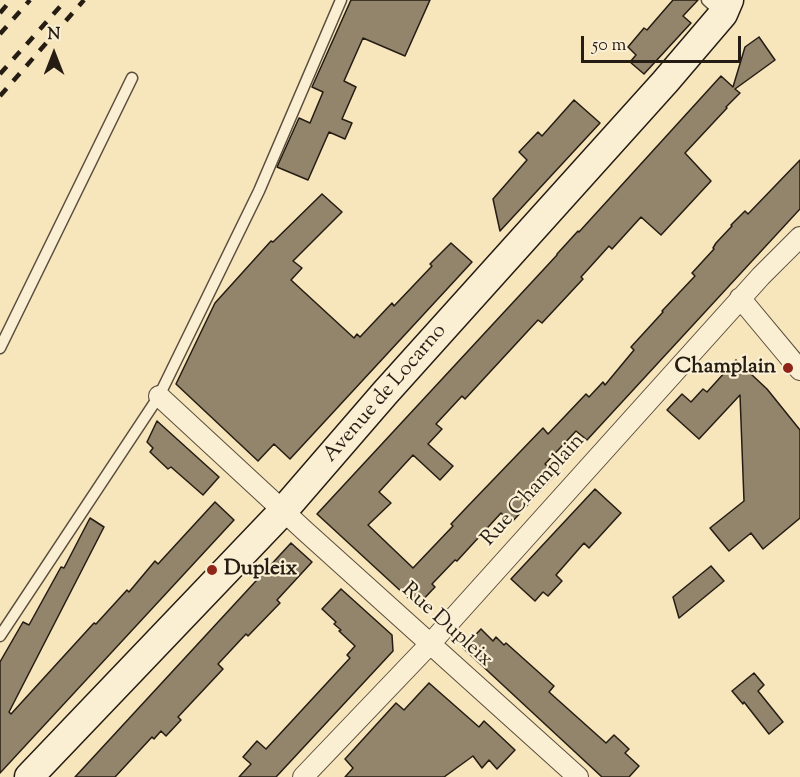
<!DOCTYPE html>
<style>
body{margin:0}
#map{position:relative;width:800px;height:777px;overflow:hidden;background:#f7e5bc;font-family:"Sorts Mill Goudy",serif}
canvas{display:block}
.north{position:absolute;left:24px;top:24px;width:60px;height:60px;-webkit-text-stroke:4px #faeed3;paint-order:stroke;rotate:0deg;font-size:16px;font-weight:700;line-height:24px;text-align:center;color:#251c13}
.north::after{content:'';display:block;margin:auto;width:21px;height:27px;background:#251c13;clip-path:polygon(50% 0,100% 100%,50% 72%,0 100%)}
.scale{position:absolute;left:581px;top:36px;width:160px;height:27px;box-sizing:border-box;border:3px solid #251c13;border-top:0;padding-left:8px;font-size:18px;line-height:21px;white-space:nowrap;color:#251c13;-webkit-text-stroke:4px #faeed3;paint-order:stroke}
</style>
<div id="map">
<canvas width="800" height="777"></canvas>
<div class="north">N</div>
<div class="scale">50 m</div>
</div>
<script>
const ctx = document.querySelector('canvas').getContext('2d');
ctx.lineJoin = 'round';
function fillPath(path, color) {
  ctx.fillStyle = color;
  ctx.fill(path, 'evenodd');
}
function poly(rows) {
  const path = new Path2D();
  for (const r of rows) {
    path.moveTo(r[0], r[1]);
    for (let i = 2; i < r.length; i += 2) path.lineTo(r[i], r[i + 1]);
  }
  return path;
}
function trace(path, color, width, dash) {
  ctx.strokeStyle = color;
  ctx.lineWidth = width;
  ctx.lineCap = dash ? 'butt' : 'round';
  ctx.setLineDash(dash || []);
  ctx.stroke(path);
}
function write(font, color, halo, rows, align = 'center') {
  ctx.font = font + ' "Sorts Mill Goudy",serif';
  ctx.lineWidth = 4.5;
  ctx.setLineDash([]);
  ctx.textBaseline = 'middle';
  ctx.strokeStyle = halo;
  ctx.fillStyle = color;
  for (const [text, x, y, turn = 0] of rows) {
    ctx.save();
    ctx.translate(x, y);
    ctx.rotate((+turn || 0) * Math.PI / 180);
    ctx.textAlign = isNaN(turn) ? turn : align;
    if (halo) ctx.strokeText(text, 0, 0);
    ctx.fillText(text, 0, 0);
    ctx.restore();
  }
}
const building = poly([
 [351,0,430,0,405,56,363,38,344,81,356,87,342,119,352,123,345,139,329,132,308,180,277,167,299,118,310,123,323,92,312,87,351,0],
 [673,0,698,0,683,16,691,23,644,74,630,62,636,55,628,47,644,28,647,30,673,0],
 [759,37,775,60,735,89,740,93,726,107,727,108,685,153,711,181,661,235,641,217,612,249,609,246,581,277,583,279,542,323,538,320,465,399,462,396,436,424,442,429,428,444,453,466,440,480,413,455,379,492,391,503,368,525,413,568,453,526,451,524,467,507,543,428,548,434,586,394,589,397,603,382,605,385,634,350,631,347,663,312,662,311,695,276,692,273,714,249,713,248,716,243,732,226,731,225,745,211,748,214,800,160,800,209,587,440,576,431,545,464,556,474,511,523,501,513,457,561,455,560,432,584,435,587,417,606,317,514,557,255,557,254,578,231,579,232,721,76,733,87,745,47,759,37],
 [574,100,600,123,500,231,493,199,527,160,519,152,538,132,542,136,574,100],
 [322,194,342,212,293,261,302,268,291,280,354,338,357,334,360,337,392,303,394,306,432,266,430,264,451,243,472,262,290,459,274,444,258,461,176,384,215,303,271,241,273,242,322,194],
 [736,360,767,389,800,430,800,518,763,549,751,533,729,551,710,528,744,501,740,395,699,439,667,410,682,394,691,402,703,389,707,392,736,360],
 [157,421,219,477,203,495,171,467,168,469,150,452,153,448,147,442,157,421],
 [595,489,621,513,589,548,584,543,556,575,562,581,548,596,543,592,535,601,511,579,595,489],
 [215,502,234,520,0,773,0,662,23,622,29,625,61,567,64,568,90,518,104,527,9,712,11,714,94,623,96,624,127,590,129,592,155,561,158,564,215,502],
 [291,543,312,562,277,600,280,603,248,636,246,634,218,664,223,669,178,717,181,720,166,736,161,731,154,739,152,737,115,777,75,777,291,543],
 [711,566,724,581,679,618,673,597,711,566],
 [341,589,392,635,393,651,276,777,239,777,251,764,243,757,257,741,266,749,350,658,347,655,355,646,339,631,341,630,334,624,336,622,322,609,341,589],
 [481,629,493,641,496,637,504,645,506,643,554,686,549,692,606,743,614,735,629,749,625,753,639,766,629,777,602,777,463,648,481,629],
 [754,673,764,685,758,691,783,722,769,734,744,702,743,704,732,691,754,673],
 [429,683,479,727,484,721,515,750,497,769,489,760,482,768,473,756,444,777,345,777,353,768,345,759,396,703,404,710,429,683]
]);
fillPath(building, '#92856b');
trace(building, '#251c13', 1.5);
const lane = poly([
 [707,0,722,14],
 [0,348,132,78],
 [0,636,159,396,259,191,341,0]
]);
const street = poly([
 [740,298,800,370],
 [159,396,305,531,578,777],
 [303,777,430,644,761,276,800,237]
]);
const secondary = poly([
 [29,777,283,511,385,393,665,82,723,14,729,0]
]);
trace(lane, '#5a4e3d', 13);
trace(street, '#5a4e3d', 22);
trace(secondary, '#251c13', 31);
trace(lane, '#faeed3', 10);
trace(street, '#faeed3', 20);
trace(secondary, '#faeed3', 28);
trace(poly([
 [0,13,11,0],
 [0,34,30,0],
 [0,74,66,0],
 [0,96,84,0]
]), '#251c13', 4.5, [10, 10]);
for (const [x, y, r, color] of [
 [788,368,6,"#8f2418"],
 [212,570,6,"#8f2418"]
]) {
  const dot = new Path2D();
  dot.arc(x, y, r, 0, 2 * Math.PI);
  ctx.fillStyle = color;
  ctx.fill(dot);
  trace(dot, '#faeed3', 2);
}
write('bold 21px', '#251c13', '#faeed3', [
 ["Champlain",776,368],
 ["Dupleix",224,570,"left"]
], 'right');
write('21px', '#251c13', '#faeed3', [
 ["Avenue de Locarno",386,394,-49],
 ["Rue Champlain",534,491,-48],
 ["Rue Dupleix",446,626,42]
]);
</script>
